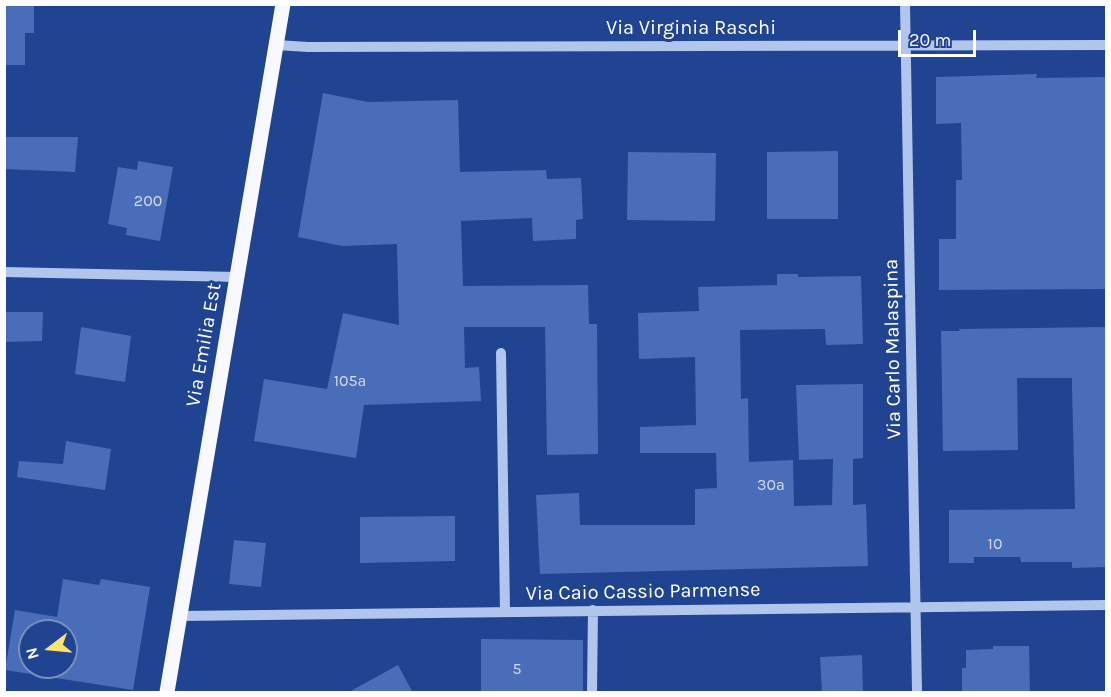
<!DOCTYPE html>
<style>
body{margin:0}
#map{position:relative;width:1111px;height:697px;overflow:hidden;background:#204491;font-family:Karla,sans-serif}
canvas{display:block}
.frame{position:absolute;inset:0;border:6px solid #fff;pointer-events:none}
.north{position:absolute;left:18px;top:619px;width:60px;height:60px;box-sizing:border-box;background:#204491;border:2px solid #798fbd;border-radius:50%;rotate:254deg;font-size:16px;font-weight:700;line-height:24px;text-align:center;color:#fff}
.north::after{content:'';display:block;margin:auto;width:21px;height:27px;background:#fae372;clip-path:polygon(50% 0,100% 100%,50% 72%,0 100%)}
.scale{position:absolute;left:898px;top:30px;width:78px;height:27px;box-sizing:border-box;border:3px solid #fff;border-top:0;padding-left:8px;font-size:18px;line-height:21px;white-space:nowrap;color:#fff;-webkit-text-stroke:4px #204491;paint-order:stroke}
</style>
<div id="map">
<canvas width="1111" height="697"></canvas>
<div class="frame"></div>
<div class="north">N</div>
<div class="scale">20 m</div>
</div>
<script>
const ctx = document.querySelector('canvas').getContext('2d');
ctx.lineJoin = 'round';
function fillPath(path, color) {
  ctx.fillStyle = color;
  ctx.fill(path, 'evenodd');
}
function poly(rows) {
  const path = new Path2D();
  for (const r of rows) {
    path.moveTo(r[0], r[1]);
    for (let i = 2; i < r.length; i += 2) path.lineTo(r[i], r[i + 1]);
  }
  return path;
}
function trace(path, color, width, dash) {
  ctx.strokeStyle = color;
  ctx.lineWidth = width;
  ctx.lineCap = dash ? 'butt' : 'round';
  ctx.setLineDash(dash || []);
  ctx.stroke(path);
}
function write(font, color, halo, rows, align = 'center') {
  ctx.font = font + ' Karla,sans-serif';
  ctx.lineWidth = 6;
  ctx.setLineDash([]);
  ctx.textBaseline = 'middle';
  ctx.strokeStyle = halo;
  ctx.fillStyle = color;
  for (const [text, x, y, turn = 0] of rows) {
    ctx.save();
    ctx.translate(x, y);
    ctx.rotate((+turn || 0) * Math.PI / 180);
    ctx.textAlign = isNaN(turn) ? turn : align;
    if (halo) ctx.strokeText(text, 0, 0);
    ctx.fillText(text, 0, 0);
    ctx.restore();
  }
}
fillPath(poly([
 [4,4,34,4,34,33,25,33,25,65,4,65],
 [1037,74,1036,78,1107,77,1107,289,939,290,939,239,956,239,956,180,962,180,961,123,936,124,936,77],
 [323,93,368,102,458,100,460,172,546,170,547,179,581,178,583,219,576,220,576,239,533,241,532,218,461,221,463,286,588,285,589,324,597,324,598,454,547,455,545,327,464,327,465,368,479,367,481,401,364,405,356,458,254,441,264,379,327,389,343,313,399,325,397,244,342,246,298,237],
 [4,137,78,137,75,172,4,169],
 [838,151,838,219,767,219,767,152],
 [628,152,716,153,715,221,627,220],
 [138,161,173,167,160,241,126,235,127,228,108,224,118,167,137,170],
 [777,274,798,274,798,277,861,276,863,344,826,345,825,329,740,330,741,399,748,398,749,462,793,460,794,506,832,505,833,459,799,460,796,385,863,384,863,458,853,459,853,505,866,504,868,566,540,574,536,495,579,493,580,525,695,525,695,489,717,488,716,453,640,453,640,427,696,425,695,357,639,359,638,313,699,311,698,287,777,285],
 [4,312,43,312,42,341,4,342],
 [81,327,131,336,125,382,75,374],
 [1107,327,1107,567,1072,568,1072,562,1021,562,1020,557,974,557,974,563,949,563,949,510,1075,509,1072,387,1072,378,1017,378,1018,450,943,451,941,331,960,331,959,329],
 [66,441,111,449,105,490,17,477,19,461,63,464],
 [455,516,455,561,360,563,360,517],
 [234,540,266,543,261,587,229,584],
 [63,579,99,585,101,579,150,587,133,690,5,670,15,610,57,617],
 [30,631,66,631,66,667,30,667],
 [481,639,583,640,583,693,481,693],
 [993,646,1029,646,1030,693,962,693,962,668,966,668,966,650,993,649],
 [862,655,863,693,822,693,820,657],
 [398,665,413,693,347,693]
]), '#496db8');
trace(poly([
 [905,4,917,692],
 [276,45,308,47,1106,45],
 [4,272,237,277],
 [501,353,505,611],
 [180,616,1106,605],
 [592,692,593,610]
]), '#b1c5ed', 10);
trace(poly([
 [167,692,283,4]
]), '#f7f9ff', 15);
write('16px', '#d2daed', null, [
 ["200",148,201],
 ["105a",350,381],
 ["30a",771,485],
 ["10",995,544],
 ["5",517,669]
]);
write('20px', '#fff', '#204491', [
 ["Via Virginia Raschi",691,28],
 ["Via Emilia Est",204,345,-80],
 ["Via Carlo Malaspina",893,349,-91],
 ["Via Caio Cassio Parmense",643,592,-1]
]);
</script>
